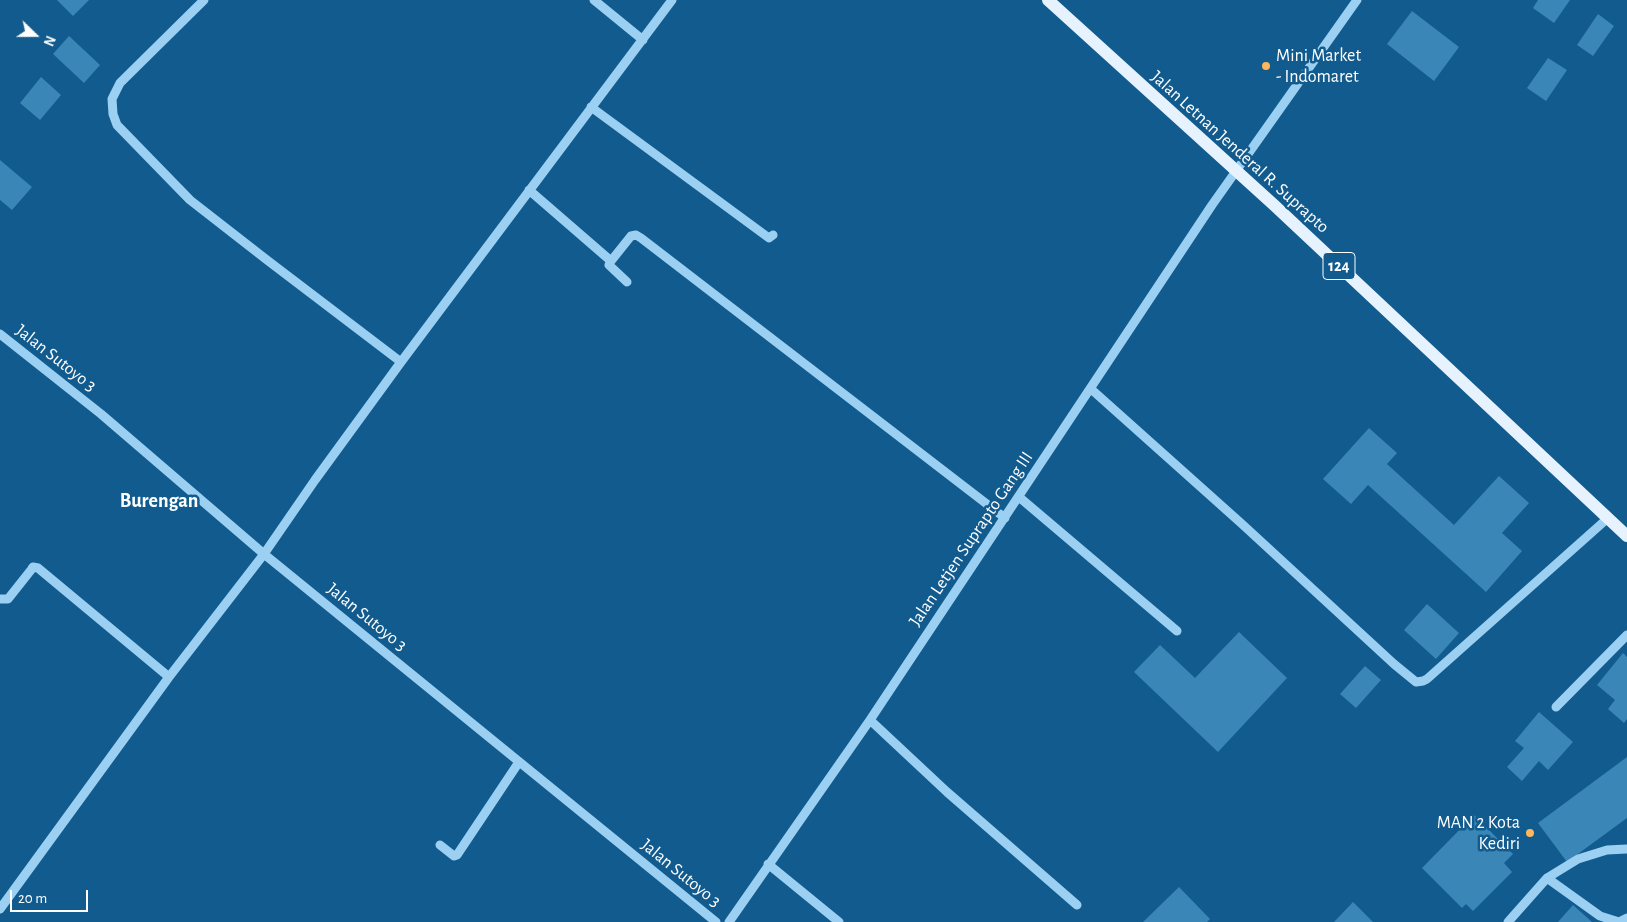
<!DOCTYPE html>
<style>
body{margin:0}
#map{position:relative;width:1627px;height:922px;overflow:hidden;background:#125b8e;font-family:"Alegreya Sans",sans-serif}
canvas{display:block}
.north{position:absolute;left:10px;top:10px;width:50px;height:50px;-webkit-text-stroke:4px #125b8e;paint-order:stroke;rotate:112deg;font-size:14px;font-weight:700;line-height:20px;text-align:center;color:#fff}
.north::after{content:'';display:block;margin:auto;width:18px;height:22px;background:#fff;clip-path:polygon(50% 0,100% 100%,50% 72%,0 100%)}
.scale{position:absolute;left:10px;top:890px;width:78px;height:22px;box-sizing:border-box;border:2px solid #fff;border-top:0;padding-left:6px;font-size:15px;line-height:18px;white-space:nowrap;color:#fff;-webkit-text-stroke:4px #125b8e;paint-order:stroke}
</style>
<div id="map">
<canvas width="1627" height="922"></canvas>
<div class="north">N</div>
<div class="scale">20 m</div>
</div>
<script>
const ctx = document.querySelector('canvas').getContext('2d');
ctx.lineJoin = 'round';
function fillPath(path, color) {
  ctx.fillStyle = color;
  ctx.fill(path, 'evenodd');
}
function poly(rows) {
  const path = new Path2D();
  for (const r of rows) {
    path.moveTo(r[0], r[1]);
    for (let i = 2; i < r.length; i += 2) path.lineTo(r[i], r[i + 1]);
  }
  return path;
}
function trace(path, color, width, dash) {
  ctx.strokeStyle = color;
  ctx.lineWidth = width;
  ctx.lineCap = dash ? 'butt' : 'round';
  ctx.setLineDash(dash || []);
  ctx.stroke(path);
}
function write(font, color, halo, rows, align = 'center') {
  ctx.font = font + ' "Alegreya Sans",sans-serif';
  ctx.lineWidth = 5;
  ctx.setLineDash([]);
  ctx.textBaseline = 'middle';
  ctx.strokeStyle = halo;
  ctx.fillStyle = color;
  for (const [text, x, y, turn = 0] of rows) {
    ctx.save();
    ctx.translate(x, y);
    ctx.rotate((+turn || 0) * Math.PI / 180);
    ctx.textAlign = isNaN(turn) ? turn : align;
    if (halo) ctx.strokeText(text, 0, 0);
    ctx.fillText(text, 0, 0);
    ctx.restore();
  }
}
fillPath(poly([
 [57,0,89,0,73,16],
 [1538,0,1570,0,1554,23,1533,8],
 [1412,11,1459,47,1434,81,1387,44],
 [1598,14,1614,26,1593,56,1577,45],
 [69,36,100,65,84,83,53,54],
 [1548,58,1567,70,1546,101,1527,88],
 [41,77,61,95,40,120,20,103],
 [0,160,32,187,12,210,0,200],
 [1369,428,1397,453,1387,464,1454,525,1499,476,1529,503,1502,533,1522,551,1486,592,1368,485,1351,504,1323,479],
 [1427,604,1459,633,1436,659,1404,630],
 [1239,632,1287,678,1218,752,1134,672,1160,645,1195,678],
 [1623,653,1627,657,1627,719,1624,723,1608,709,1615,700,1597,685],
 [1365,666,1381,680,1356,708,1340,694],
 [1539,712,1573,742,1548,770,1539,761,1522,781,1507,767,1524,748,1515,741],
 [1627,757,1627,818,1567,862,1538,823],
 [1474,815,1513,854,1504,863,1512,872,1473,911,1466,904,1462,908,1422,868],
 [1179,887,1210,919,1207,922,1143,922],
 [1353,902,1373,922,1334,922],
 [1573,905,1592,922,1558,922]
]), '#3a86b7');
trace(poly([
 [204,0,120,83,112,99,113,114,117,125,190,200,267,260,401,362],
 [594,0,643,40],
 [591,107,769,238,773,235],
 [529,190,611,261,609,265,627,282],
 [611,261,631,236,636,235,641,238,1005,518],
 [0,334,101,414,264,554,716,922],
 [1091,389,1242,524,1394,664,1416,682,1423,681,1427,679,1608,518],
 [1019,497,1177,631],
 [0,599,8,599,31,570,33,567,38,568,169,677],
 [1556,707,1627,635],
 [870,720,947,792,1077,905],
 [440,845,454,856,457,855,519,762],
 [768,864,839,922],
 [1547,878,1600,916,1619,922,1627,918],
 [0,909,169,677,264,554,315,480,401,362,672,0],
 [729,922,870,720,1212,205,1357,0],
 [1508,922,1547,878,1578,859,1607,850,1627,849]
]), '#9bd0f2', 9);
trace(poly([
 [1048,0,1274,205,1627,536]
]), '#e6f3ff', 12);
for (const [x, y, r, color] of [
 [1266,66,5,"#ffb75c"],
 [1530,833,5,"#ffb75c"]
]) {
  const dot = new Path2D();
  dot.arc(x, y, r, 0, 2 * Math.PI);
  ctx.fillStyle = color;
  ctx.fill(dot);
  trace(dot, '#125b8e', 2);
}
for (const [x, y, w] of [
 [1339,266,32]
]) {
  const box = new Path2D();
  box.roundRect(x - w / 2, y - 13.5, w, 27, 4);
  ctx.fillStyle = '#125b8e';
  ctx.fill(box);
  trace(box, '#fff', 1);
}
write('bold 16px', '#fff', null, [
 ["124",1339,266]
]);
write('18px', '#fff', '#125b8e', [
 ["Mini Market",1276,56],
 ["- Indomaret",1276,77],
 ["MAN 2 Kota",1520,823,"right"],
 ["Kediri",1520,844,"right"]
], 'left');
write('18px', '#fff', '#125b8e', [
 ["Jalan Letnan Jenderal R. Suprapto",1240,152,42],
 ["Jalan Sutoyo 3",56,358,38],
 ["Jalan Letjen Suprapto Gang III",971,539,-56],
 ["Jalan Sutoyo 3",367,617,39],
 ["Jalan Sutoyo 3",681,873,39]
]);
write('bold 20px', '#fff', '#125b8e', [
 ["Burengan",159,501]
]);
</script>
